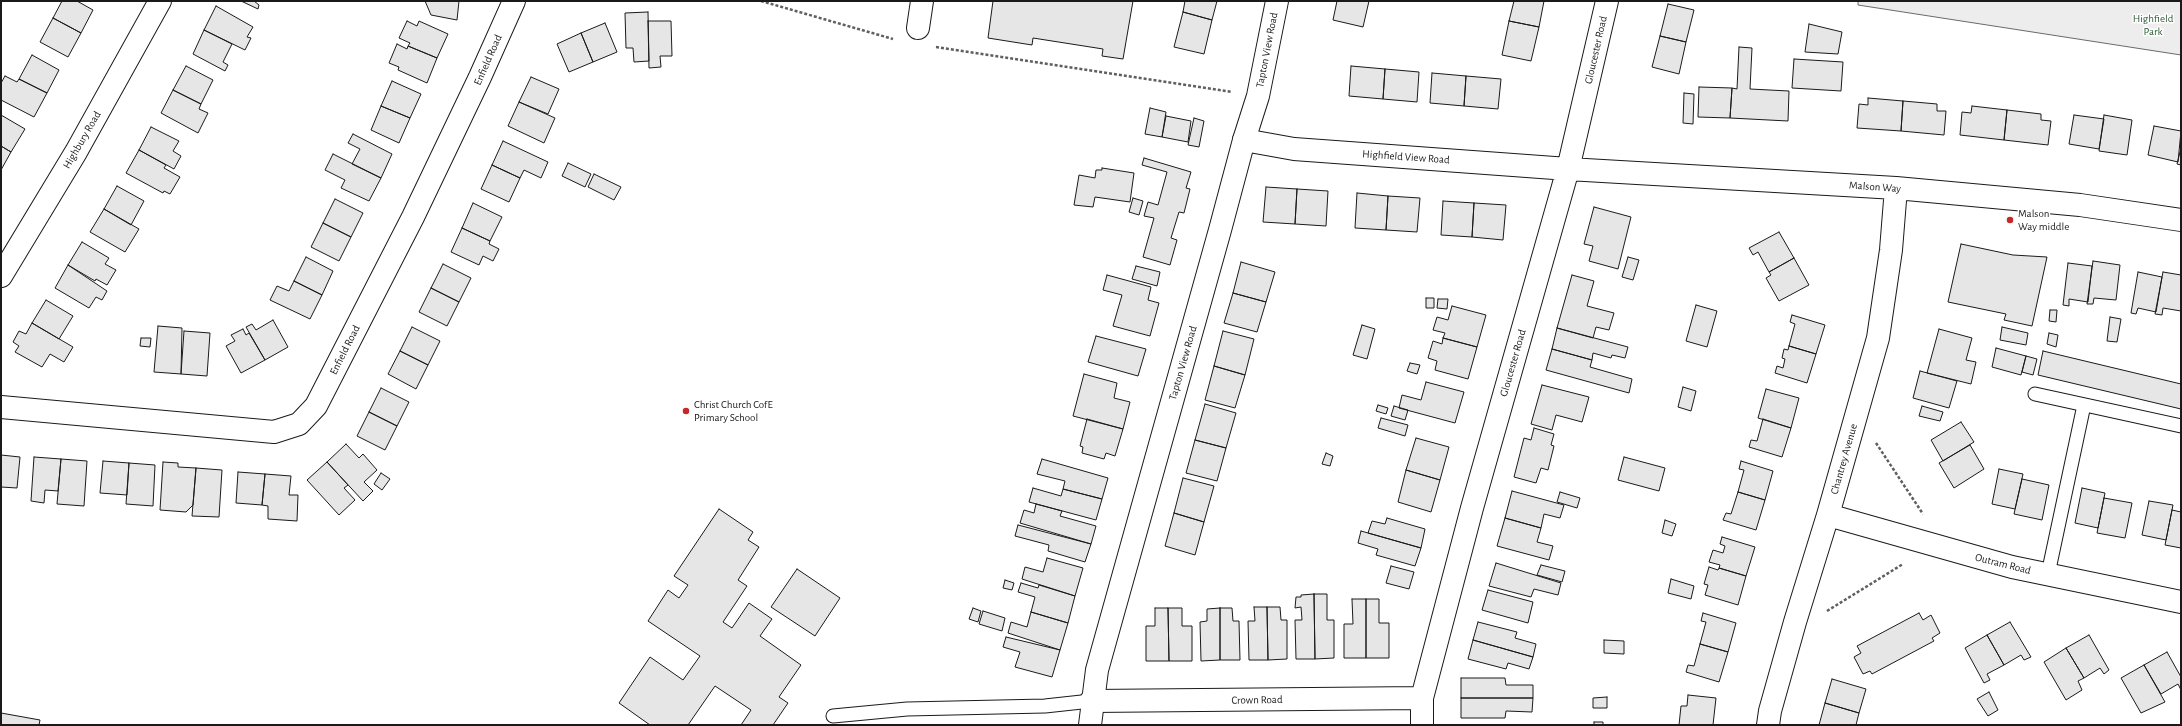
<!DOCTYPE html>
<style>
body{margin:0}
#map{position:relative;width:2182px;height:726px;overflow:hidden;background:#fff;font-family:"Alegreya Sans",sans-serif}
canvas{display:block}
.frame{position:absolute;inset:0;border:2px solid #1a1a1a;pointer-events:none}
</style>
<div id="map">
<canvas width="2182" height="726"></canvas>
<div class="frame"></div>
</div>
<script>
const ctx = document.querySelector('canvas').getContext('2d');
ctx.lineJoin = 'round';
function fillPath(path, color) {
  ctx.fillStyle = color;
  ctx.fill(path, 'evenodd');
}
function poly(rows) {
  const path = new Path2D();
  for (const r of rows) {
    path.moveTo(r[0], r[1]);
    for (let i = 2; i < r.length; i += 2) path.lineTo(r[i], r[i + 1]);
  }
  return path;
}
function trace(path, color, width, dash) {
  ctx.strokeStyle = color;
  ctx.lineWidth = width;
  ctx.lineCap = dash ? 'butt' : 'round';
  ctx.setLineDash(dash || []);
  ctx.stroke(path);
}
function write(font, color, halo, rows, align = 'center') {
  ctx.font = font + ' "Alegreya Sans",sans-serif';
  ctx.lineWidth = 3;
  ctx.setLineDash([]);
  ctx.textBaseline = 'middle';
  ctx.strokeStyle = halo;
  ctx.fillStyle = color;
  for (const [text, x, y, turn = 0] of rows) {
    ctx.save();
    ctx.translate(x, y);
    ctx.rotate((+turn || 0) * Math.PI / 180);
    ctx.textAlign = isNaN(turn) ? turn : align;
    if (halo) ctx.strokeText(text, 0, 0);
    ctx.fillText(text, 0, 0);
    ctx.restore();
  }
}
const built = poly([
 [1858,1,2181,1,2181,55,1858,5,1858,1]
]);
fillPath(built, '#ededed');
trace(built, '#6a6a6a', 1);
const building = poly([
 [62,1,77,1,93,10,81,33,53,18,62,1],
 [241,1,254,1,259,5,258,9,241,1],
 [425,1,459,1,457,20,431,15,425,1],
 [993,1,1133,1,1123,59,1102,56,1103,49,1033,38,1032,45,988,38,993,1],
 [1185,1,1217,1,1212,20,1183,12,1185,1],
 [1337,1,1369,1,1363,27,1333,20,1337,1],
 [1514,1,1544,1,1539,27,1509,21,1514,1],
 [1668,4,1694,10,1686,42,1660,36,1668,4],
 [216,6,253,27,247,37,251,38,245,50,204,30,216,6],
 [648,12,649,61,634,62,633,48,626,48,625,13,648,12],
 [1183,12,1212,20,1204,54,1174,47,1183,12],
 [53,18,81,33,68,57,40,42,53,18],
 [407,21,417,26,419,21,448,34,437,58,408,46,410,43,399,38,407,21],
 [648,21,671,21,672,56,660,56,661,67,649,68,648,21],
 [1509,21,1539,27,1531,61,1502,55,1509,21],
 [605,23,617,52,593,62,581,33,605,23],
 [1809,24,1842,32,1838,54,1805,52,1809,24],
 [204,30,232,44,223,62,228,65,225,71,193,54,204,30],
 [581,33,593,62,569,72,557,44,581,33],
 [1660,36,1686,42,1679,74,1652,67,1660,36],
 [397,44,407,49,408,46,437,58,427,83,398,70,399,67,389,63,397,44],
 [1739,47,1752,48,1750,89,1789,91,1788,121,1730,118,1732,88,1737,89,1739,47],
 [32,55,59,70,47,93,19,79,32,55],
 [1794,59,1843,62,1841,91,1792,88,1794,59],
 [186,66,213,80,201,104,173,90,186,66],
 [1351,66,1385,69,1383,99,1349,96,1351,66],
 [1385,69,1419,72,1417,102,1383,99,1385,69],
 [1432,73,1466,76,1464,106,1430,103,1432,73],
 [5,76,17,82,19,79,47,93,34,117,1,100,1,83,5,76],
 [1466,76,1501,79,1498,109,1464,106,1466,76],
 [531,77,559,89,548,114,519,102,531,77],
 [392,81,421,94,410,118,381,106,392,81],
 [1699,87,1732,88,1730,118,1698,117,1699,87],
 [173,90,201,104,199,109,208,113,198,133,161,113,173,90],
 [1684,93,1694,94,1693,124,1683,123,1684,93],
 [1868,98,1903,101,1901,131,1857,128,1859,104,1868,105,1868,98],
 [1903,101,1937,104,1937,111,1946,111,1944,135,1901,131,1903,101],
 [519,102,555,118,544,143,508,126,519,102],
 [381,106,410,118,399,143,371,130,381,106],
 [1972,106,2007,110,2004,140,1960,135,1962,112,1971,113,1972,106],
 [1150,108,1166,112,1162,137,1145,134,1150,108],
 [2007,110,2041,114,2041,120,2051,121,2048,145,2004,140,2007,110],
 [1,115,25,129,11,152,1,146,1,115],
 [2074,115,2104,119,2099,149,2069,144,2074,115],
 [2104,115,2132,120,2127,155,2099,151,2104,115],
 [1166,116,1191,121,1188,142,1162,137,1166,116],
 [1194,118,1204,121,1199,147,1188,145,1194,118],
 [2154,126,2181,131,2178,162,2148,155,2154,126],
 [151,127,179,141,173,151,181,156,174,169,139,150,151,127],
 [353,134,392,154,381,178,352,164,360,149,348,143,353,134],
 [503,141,548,162,541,178,524,170,520,178,492,165,503,141],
 [1,146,11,152,1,170,1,146],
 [2181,148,2181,165,2177,164,2181,148],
 [139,150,166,165,164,168,180,177,170,194,164,191,163,193,126,173,139,150],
 [333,154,381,178,369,201,341,188,345,180,325,170,333,154],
 [1144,158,1191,172,1186,188,1190,189,1184,213,1179,212,1171,238,1177,240,1170,265,1143,257,1154,218,1144,216,1148,202,1158,205,1167,172,1142,165,1144,158],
 [568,163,591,174,585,187,562,176,568,163],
 [492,165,520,178,509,202,481,189,492,165],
 [1102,168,1134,173,1130,202,1095,197,1093,207,1074,205,1079,175,1095,178,1096,170,1102,170,1102,168],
 [594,174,621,187,614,200,588,187,594,174],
 [117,186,144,201,131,225,104,209,117,186],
 [1266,187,1297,189,1295,224,1263,222,1266,187],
 [1297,189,1328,191,1326,226,1295,224,1297,189],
 [1357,193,1388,196,1386,230,1355,228,1357,193],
 [1388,196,1420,198,1417,232,1386,230,1388,196],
 [1133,198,1143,201,1139,215,1129,212,1133,198],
 [335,199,363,213,351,237,323,223,335,199],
 [1443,201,1474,203,1472,237,1441,235,1443,201],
 [473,203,502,217,490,241,462,228,473,203],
 [1474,203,1506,205,1503,240,1472,237,1474,203],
 [1594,207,1631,217,1618,269,1589,261,1593,246,1584,244,1594,207],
 [104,209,139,229,125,252,90,232,104,209],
 [323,223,351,237,339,261,311,247,323,223],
 [462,228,490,241,489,244,499,249,493,261,483,256,479,265,451,252,462,228],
 [1779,232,1794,258,1769,272,1758,252,1753,255,1749,248,1779,232],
 [82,242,109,258,105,264,116,270,107,285,96,279,95,281,68,265,82,242],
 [1961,244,2013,255,2047,257,2032,326,2004,320,2006,314,1948,302,1961,244],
 [306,257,333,271,322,295,294,281,306,257],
 [1628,257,1639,260,1633,280,1622,277,1628,257],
 [1794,258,1809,285,1779,301,1766,278,1771,275,1769,272,1794,258],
 [2093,261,2120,265,2116,300,2094,298,2093,304,2087,304,2093,261],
 [1241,262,1275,272,1266,302,1233,293,1241,262],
 [2068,263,2092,266,2088,302,2069,299,2069,306,2063,305,2068,263],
 [443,264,471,278,459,302,431,288,443,264],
 [68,265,107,291,102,300,96,297,89,308,55,288,68,265],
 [1136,266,1160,272,1157,286,1132,279,1136,266],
 [2138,272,2162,277,2156,312,2138,308,2136,314,2131,313,2138,272],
 [2163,272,2181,275,2181,311,2163,308,2162,315,2155,314,2163,272],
 [1107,275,1151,287,1148,300,1159,303,1150,336,1113,326,1122,295,1103,290,1107,275],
 [1572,275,1594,281,1587,306,1614,313,1609,330,1596,327,1593,338,1557,328,1572,275],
 [294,281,322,295,310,319,270,300,277,286,289,291,294,281],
 [431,288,459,302,447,326,419,312,431,288],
 [1233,293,1266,302,1257,332,1224,323,1233,293],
 [1426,298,1434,298,1434,308,1426,308,1426,298],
 [1438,299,1448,299,1447,309,1437,308,1438,299],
 [46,300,73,316,59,339,32,323,46,300],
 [1696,305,1717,311,1707,347,1686,341,1696,305],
 [1452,306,1486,315,1477,347,1443,338,1445,333,1433,330,1437,317,1448,320,1452,306],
 [2050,310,2057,310,2056,322,2049,321,2050,310],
 [1792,315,1825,325,1816,354,1789,346,1795,324,1790,322,1792,315],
 [2110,317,2121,319,2117,342,2107,341,2110,317],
 [273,320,288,347,265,360,246,327,252,324,256,330,273,320],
 [32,323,73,347,64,362,50,354,42,367,15,352,19,346,13,342,19,331,26,334,32,323],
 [1362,325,1375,329,1367,359,1353,355,1362,325],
 [158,326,182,328,181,374,154,372,158,326],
 [412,327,440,341,428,365,400,351,412,327],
 [2002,327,2028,333,2026,345,2000,340,2002,327],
 [1557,328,1628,347,1625,358,1612,355,1611,358,1593,353,1592,360,1552,349,1557,328],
 [243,329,246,335,249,333,265,360,241,373,226,346,235,341,231,335,243,329],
 [1939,329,1972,338,1966,360,1976,362,1971,384,1927,373,1939,329],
 [184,331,210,333,207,376,181,374,184,331],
 [1223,331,1254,339,1245,375,1214,366,1223,331],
 [2049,333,2058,335,2056,347,2047,344,2049,333],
 [1096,336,1146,349,1138,376,1088,362,1096,336],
 [141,338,151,338,150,347,140,346,141,338],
 [1443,338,1477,347,1468,379,1435,370,1437,361,1428,358,1433,341,1442,344,1443,338],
 [1789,346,1816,354,1807,383,1775,373,1777,366,1783,368,1785,359,1782,358,1784,349,1788,350,1789,346],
 [1996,348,2026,356,2021,375,1992,367,1996,348],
 [1552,349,1592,360,1590,367,1632,379,1629,393,1546,370,1552,349],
 [400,351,428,365,416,389,388,374,400,351],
 [2043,351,2181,384,2181,409,2038,375,2043,351],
 [2026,356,2037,359,2033,375,2022,372,2026,356],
 [1410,363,1420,365,1417,374,1407,371,1410,363],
 [1214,366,1245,375,1235,408,1205,400,1214,366],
 [1920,371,1957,381,1949,408,1913,398,1920,371],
 [1084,374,1117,383,1114,398,1130,402,1123,429,1073,416,1084,374],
 [1426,382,1464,392,1455,423,1399,408,1402,395,1421,400,1426,382],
 [1542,385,1589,397,1582,422,1556,415,1552,430,1531,424,1542,385],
 [1683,387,1696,391,1691,411,1678,407,1683,387],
 [381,388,409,402,397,426,369,412,381,388],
 [1766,389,1799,398,1791,428,1758,418,1766,389],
 [1205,404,1236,413,1226,448,1195,440,1205,404],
 [1378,405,1388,408,1386,414,1376,411,1378,405],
 [1394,406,1408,410,1405,420,1391,416,1394,406],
 [1922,406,1943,412,1940,421,1919,416,1922,406],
 [369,412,397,426,385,450,357,436,369,412],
 [1381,418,1408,425,1405,436,1378,428,1381,418],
 [1087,419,1123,429,1115,456,1106,453,1104,459,1082,453,1083,447,1080,446,1087,419],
 [1763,419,1791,428,1782,457,1749,447,1751,440,1757,441,1763,419],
 [1961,422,1974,442,1943,461,1931,440,1961,422],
 [1534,428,1554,434,1551,445,1554,446,1548,470,1541,468,1536,483,1514,477,1524,438,1531,440,1534,428],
 [1416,438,1449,447,1440,480,1406,470,1416,438],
 [1195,440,1226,448,1217,481,1186,473,1195,440],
 [346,444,359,458,363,454,377,470,364,482,373,491,363,501,327,462,346,444],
 [1970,445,1984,469,1954,488,1939,463,1970,445],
 [1326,453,1333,456,1330,466,1322,464,1326,453],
 [1,455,20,457,17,488,1,487,1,455],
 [34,457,61,459,58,491,45,490,44,503,31,501,34,457],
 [1624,457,1665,468,1659,491,1618,480,1624,457],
 [61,459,87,461,84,506,57,504,61,459],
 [1042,459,1108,478,1102,499,1063,489,1065,481,1037,474,1042,459],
 [103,461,129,463,127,495,100,493,103,461],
 [1741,461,1773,471,1765,500,1738,492,1744,470,1739,469,1741,461],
 [163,462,178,463,178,467,196,468,193,505,186,512,160,510,163,462],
 [327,462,348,485,344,488,355,500,339,515,307,480,327,462],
 [129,463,155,465,153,506,126,504,129,463],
 [196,468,222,470,219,517,192,516,196,468],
 [1999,469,2023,474,2015,509,1992,504,1999,469],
 [1406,470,1440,480,1431,512,1398,502,1406,470],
 [238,472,265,474,262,505,236,503,238,472],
 [381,473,390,479,382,490,374,484,381,473],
 [265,474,291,476,289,495,298,495,297,521,268,519,268,506,262,505,265,474],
 [1183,478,1214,486,1204,522,1174,513,1183,478],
 [2022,479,2049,485,2042,520,2014,514,2022,479],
 [1033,488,1061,496,1063,489,1102,499,1096,520,1029,502,1033,488],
 [2082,488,2105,493,2098,528,2075,523,2082,488],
 [1512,491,1564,505,1560,518,1544,514,1541,528,1505,518,1512,491],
 [1560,492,1580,498,1577,508,1557,502,1560,492],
 [1738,492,1765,500,1756,530,1723,520,1726,513,1731,514,1738,492],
 [2104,498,2132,503,2125,538,2097,533,2104,498],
 [2149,501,2173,505,2166,540,2142,535,2149,501],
 [1036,504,1062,511,1060,516,1096,526,1091,544,1020,523,1024,510,1034,513,1036,504],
 [719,509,753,532,748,540,759,547,738,580,747,586,723,622,732,628,749,603,772,619,760,636,801,665,779,697,788,703,773,725,741,725,751,710,715,686,688,725,650,725,619,703,650,657,683,680,700,656,648,621,668,590,679,598,688,585,674,576,719,509],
 [2172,510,2181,512,2181,548,2165,545,2172,510],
 [1174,513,1204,522,1195,555,1165,546,1174,513],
 [1387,518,1425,529,1421,548,1368,533,1372,521,1385,524,1387,518],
 [1505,518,1541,528,1537,542,1553,546,1549,560,1497,546,1505,518],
 [1665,520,1676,524,1672,536,1662,533,1665,520],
 [1018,525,1091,544,1085,562,1048,551,1049,545,1015,536,1018,525],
 [1361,531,1421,548,1415,566,1376,555,1378,549,1358,543,1361,531],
 [1722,537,1755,547,1746,576,1719,568,1720,565,1709,562,1713,550,1723,553,1725,546,1720,544,1722,537],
 [1047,558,1083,568,1075,596,1022,579,1025,567,1043,572,1047,558],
 [1496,563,1561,583,1558,595,1534,589,1531,597,1489,586,1496,563],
 [1541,565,1565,571,1562,582,1537,575,1541,565],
 [1391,566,1414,572,1409,589,1386,583,1391,566],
 [1709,567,1718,570,1719,568,1746,576,1738,605,1705,595,1708,585,1704,584,1709,567],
 [797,569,840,598,815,636,771,607,797,569],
 [1671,579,1694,586,1691,599,1668,593,1671,579],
 [1005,580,1014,583,1012,590,1003,588,1005,580],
 [1021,583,1038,588,1039,585,1075,596,1068,623,1031,612,1035,597,1018,592,1021,583],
 [1488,590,1533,602,1528,623,1482,610,1488,590],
 [1314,594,1327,594,1327,620,1334,620,1334,658,1315,659,1314,594],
 [1314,594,1315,659,1296,659,1295,620,1302,620,1301,607,1295,608,1296,597,1301,597,1301,595,1314,594],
 [1352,599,1366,599,1366,658,1344,658,1344,624,1353,624,1352,599],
 [1366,599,1379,599,1379,623,1389,623,1389,658,1366,658,1366,599],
 [1254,607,1267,607,1268,660,1249,660,1248,621,1255,621,1254,607],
 [1267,607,1280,607,1281,620,1287,620,1287,659,1268,660,1267,607],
 [973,608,981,611,978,622,969,619,973,608],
 [1155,608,1168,608,1169,661,1146,661,1146,626,1155,626,1155,608],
 [1168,608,1182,608,1182,626,1192,626,1192,661,1169,661,1168,608],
 [1220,608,1232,608,1233,621,1239,621,1240,660,1220,660,1220,608],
 [1220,608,1220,660,1201,661,1200,622,1207,621,1207,609,1220,608],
 [983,611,1005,618,1002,631,979,624,983,611],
 [1031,612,1068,623,1060,650,1008,633,1011,622,1027,627,1031,612],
 [1703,613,1736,623,1728,652,1700,644,1706,622,1701,621,1703,613],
 [1919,613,1923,620,1931,615,1940,633,1932,638,1934,641,1872,674,1870,671,1863,674,1854,657,1861,653,1857,646,1919,613],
 [1478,622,1517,632,1515,638,1536,644,1533,657,1473,640,1478,622],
 [2010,622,2031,657,2024,660,2021,655,2004,665,1987,635,2010,622],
 [1987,635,2004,665,1987,674,1990,680,1984,683,1965,648,1987,635],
 [2089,635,2109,670,2104,674,2100,668,2084,678,2066,648,2089,635],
 [1006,637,1060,650,1052,677,1015,667,1020,652,1003,647,1006,637],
 [1473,640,1533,657,1529,669,1508,663,1506,669,1468,659,1473,640],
 [1604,640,1624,641,1624,654,1604,653,1604,640],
 [1700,644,1728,652,1719,682,1686,672,1688,665,1694,666,1700,644],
 [2066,648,2084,678,2078,681,2082,690,2066,700,2044,662,2066,648],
 [2167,652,2181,677,2181,690,2178,684,2161,694,2144,665,2167,652],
 [2144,665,2165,702,2141,713,2121,678,2144,665],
 [1461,678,1505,678,1506,685,1533,685,1533,698,1461,698,1461,678],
 [1832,679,1866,689,1859,713,1825,703,1832,679],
 [1989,692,1998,710,1988,716,1977,699,1989,692],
 [1688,695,1716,698,1713,725,1679,725,1681,706,1687,706,1688,695],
 [1607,697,1607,708,1593,708,1593,698,1607,697],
 [1461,698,1533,698,1532,712,1506,711,1505,718,1461,718,1461,698],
 [1825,703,1859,713,1856,725,1819,725,1825,703],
 [1,713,40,720,39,725,1,725,1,713],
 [1594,722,1603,722,1603,725,1594,725,1594,722]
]);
fillPath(building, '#e6e6e6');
trace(building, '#1a1a1a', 1);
const service = poly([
 [2035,394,2181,426],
 [2048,574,2084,405],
 [833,716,907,709,1045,706,1091,701]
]);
const minor = poly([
 [918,28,922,1],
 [1244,140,1294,149,1568,169,1896,188,2080,205,2181,220],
 [1,276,76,152,160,1],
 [1,407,274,432,299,424,316,406,413,217,480,77,514,1],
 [1828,515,2012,567,2181,602],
 [1091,701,1422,698],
 [1422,725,1422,698,1472,508,1568,169,1607,1],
 [1768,725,1770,711,1795,622,1828,515,1878,338,1891,250,1896,188]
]);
const tertiary = poly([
 [1090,725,1097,670,1220,230,1244,140,1258,96,1277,1]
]);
trace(service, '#1a1a1a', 15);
trace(minor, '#1a1a1a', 24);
trace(tertiary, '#1a1a1a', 24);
trace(poly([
 [761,1,893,39],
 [936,47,1232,92],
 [1876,443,1923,514],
 [1827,611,1903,564]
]), '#5f5f5f', 2.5, [3, 2]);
trace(service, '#fff', 13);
trace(minor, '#fff', 22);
trace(tertiary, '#fff', 22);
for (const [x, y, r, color] of [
 [2010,220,4,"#c62828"],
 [686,411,4,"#c62828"]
]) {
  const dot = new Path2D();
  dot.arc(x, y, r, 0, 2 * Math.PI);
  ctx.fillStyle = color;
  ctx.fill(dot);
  trace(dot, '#fff', 1.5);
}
write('11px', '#2b5a34', '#fff', [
 ["Highfield",2153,19],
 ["Park",2153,32]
]);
write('11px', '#1a1a1a', '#fff', [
 ["Tapton View Road",1267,50,-79],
 ["Gloucester Road",1596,50,-77],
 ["Enfield Road",488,60,-66],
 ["Highbury Road",82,140,-60],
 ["Highfield View Road",1406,157,4],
 ["Malson Way",1875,187,4],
 ["Enfield Road",345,350,-63],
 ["Tapton View Road",1183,363,-74],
 ["Gloucester Road",1513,363,-74],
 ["Chantrey Avenue",1844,459,-74],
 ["Outram Road",2003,564,14],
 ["Crown Road",1257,700,-1]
]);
write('11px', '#1a1a1a', '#fff', [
 ["Malson",2018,214],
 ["Way middle",2018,227],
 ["Christ Church CofE",694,405],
 ["Primary School",694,418]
], 'left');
</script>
